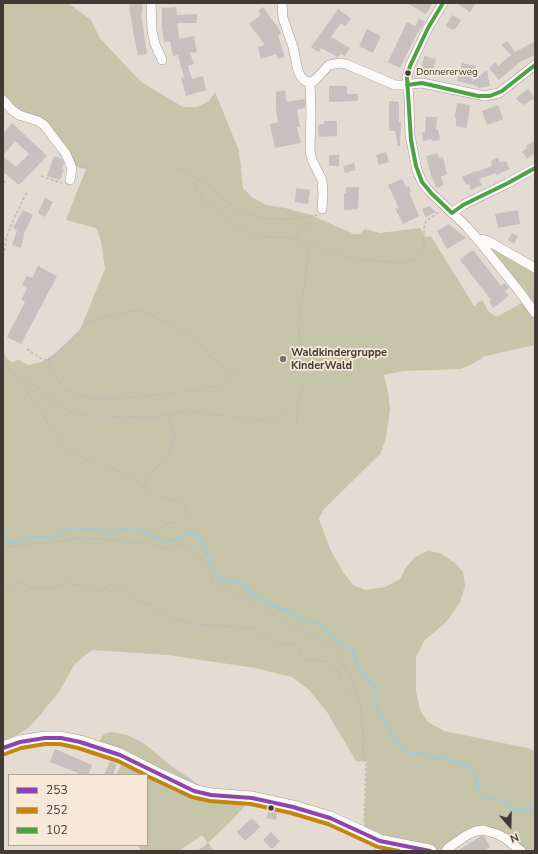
<!DOCTYPE html>
<style>
body{margin:0}
#map{position:relative;width:538px;height:854px;overflow:hidden;background:#e4dbd2;font-family:"Nunito Sans",sans-serif}
canvas{display:block}
.frame{position:absolute;inset:0;border:4px solid #423b35;pointer-events:none}
.legend{position:absolute;left:8px;top:774px;width:140px;height:72px;box-sizing:border-box;background:#f8e8d8;border:1px solid #afa397;margin:0;padding:5px 7px;list-style:none;font-size:12px;color:#423b35}
.legend li{display:flex;align-items:center;gap:8px;height:20px}
.legend b{width:20px;border:1px solid #afa397}
.north{position:absolute;left:490px;top:806px;width:40px;height:40px;-webkit-text-stroke:3px #f8e8d8;paint-order:stroke;rotate:160deg;font-size:11px;font-weight:700;line-height:16px;text-align:center;color:#423b35}
.north::after{content:'';display:block;margin:auto;width:14px;height:18px;background:#423b35;clip-path:polygon(50% 0,100% 100%,50% 72%,0 100%)}
</style>
<div id="map">
<canvas width="538" height="854"></canvas>
<div class="frame"></div>
<ul class="legend">
<li><b style="height:5px;background:#8e44ad"></b>253</li>
<li><b style="height:5px;background:#c18610"></b>252</li>
<li><b style="height:5px;background:#4ea246"></b>102</li>
</ul>
<div class="north">N</div>
</div>
<script>
const ctx = document.querySelector('canvas').getContext('2d');
ctx.lineJoin = 'round';
function fillPath(path, color) {
  ctx.fillStyle = color;
  ctx.fill(path, 'evenodd');
}
function poly(rows) {
  const path = new Path2D();
  for (const r of rows) {
    path.moveTo(r[0], r[1]);
    for (let i = 2; i < r.length; i += 2) path.lineTo(r[i], r[i + 1]);
  }
  return path;
}
function trace(path, color, width, dash) {
  ctx.strokeStyle = color;
  ctx.lineWidth = width;
  ctx.lineCap = dash ? 'butt' : 'round';
  ctx.setLineDash(dash || []);
  ctx.stroke(path);
}
function write(font, color, halo, rows, align = 'center') {
  ctx.font = font + ' "Nunito Sans",sans-serif';
  ctx.lineWidth = 3.5;
  ctx.setLineDash([]);
  ctx.textBaseline = 'middle';
  ctx.strokeStyle = halo;
  ctx.fillStyle = color;
  for (const [text, x, y, turn = 0] of rows) {
    ctx.save();
    ctx.translate(x, y);
    ctx.rotate((+turn || 0) * Math.PI / 180);
    ctx.textAlign = isNaN(turn) ? turn : align;
    if (halo) ctx.strokeText(text, 0, 0);
    ctx.fillText(text, 0, 0);
    ctx.restore();
  }
}
fillPath(poly([
 [3,3,68,3,91,20,100,38,141,82,183,107,197,107,209,101,215,92,239,151,243,188,252,197,266,205,285,208,311,215,354,234,360,234,365,229,380,233,420,228,425,237,431,236,474,306,482,300,489,312,497,317,525,301,534,314,535,318,535,345,485,356,474,363,461,369,403,371,384,375,388,393,390,409,386,438,380,454,323,510,319,519,330,549,343,572,353,585,365,590,385,587,400,579,405,569,415,557,428,551,440,553,455,563,463,572,465,586,460,602,446,622,424,641,416,657,416,691,420,710,428,722,444,731,527,748,535,751,535,851,523,851,484,829,443,849,438,850,427,848,364,830,367,762,356,761,327,712,309,690,292,677,255,668,168,655,92,650,75,664,58,693,41,714,28,728,3,744,3,350,6,357,11,362,19,360,28,365,42,362,53,355,80,330,105,269,101,240,96,228,66,220,86,169,68,165,38,124,3,104],
 [484,242,535,270,535,310],
 [112,732,127,735,145,744,170,765,205,789,98,742,104,734],
 [123,760,144,772,248,802,233,819,208,843,214,851,197,851,208,843,202,835,179,851,141,851,138,845,147,845,147,775,116,775]
]), '#c6c4a9');
trace(poly([
 [3,536,5,540,11,543,41,536,56,537,69,528,98,530,110,533,123,529,137,528,162,541,176,540,187,533,192,533,197,534,204,546,213,571,219,578,224,580,239,582,244,585,258,598,265,600,272,606,290,611,303,620,319,624,342,644,353,651,357,665,374,686,377,694,376,705,379,712,401,749,406,752,421,753,435,759,442,757,465,765,470,768,474,773,477,780,478,792,481,796,504,801,514,810,520,812,530,808,535,813]
]), '#a6cad2', 2.5);
fillPath(poly([
 [129,3,142,3,142,14,141,14,147,54,138,55,132,26,131,15,130,15],
 [407,3,433,3,426,14],
 [456,3,476,3,470,12],
 [176,7,177,15,197,14,197,23,177,23,179,39,194,36,197,52,190,53,194,64,188,66,192,79,203,76,206,90,186,96,181,78,184,77,178,55,173,56,170,41,164,42,162,26,162,8],
 [263,7,279,29,281,34,278,35,285,57,278,59,276,54,261,59,258,47,265,45,249,24,261,15,258,11],
 [338,9,351,19,345,26,341,23,331,37,350,48,345,56,341,54,338,57,321,48,319,52,311,47],
 [452,15,461,20,455,29,454,28,453,30,446,26],
 [419,18,425,22,421,29,420,28,400,68,388,62,407,22,415,26],
 [367,29,381,36,373,53,359,46],
 [507,41,515,52,535,41,535,55,520,62,499,80,489,68,496,62,498,66,511,55,502,45],
 [424,56,436,59,432,75,424,73,425,71,421,70],
 [462,63,476,66,472,82,487,70,490,86,478,88,478,86,457,81],
 [329,86,347,86,347,94,358,94,358,101,329,102],
 [528,89,535,98,524,105,522,103,521,104,516,98],
 [285,90,287,102,305,99,305,108,297,110,300,127,297,127,301,143,275,148,270,124,278,122,276,109,276,92],
 [389,101,399,102,399,122,401,122,400,146,398,146,395,131,389,131],
 [457,103,470,105,467,128,456,126,456,117,455,117],
 [498,105,503,119,487,125,482,111],
 [426,117,437,117,436,130,438,129,440,140,432,141,431,139,423,141,422,133,425,132],
 [324,121,337,121,337,136,319,137,318,125,324,124],
 [12,123,47,156,19,185,3,172,3,156,16,167,29,154,15,141,3,156,3,134],
 [535,140,535,153,527,159,522,152,527,148,526,146],
 [386,152,389,162,379,165,376,155],
 [438,153,439,158,443,157,447,174,441,177,444,185,436,188,433,179,432,179,426,156],
 [329,155,339,155,339,166,329,166],
 [54,156,62,159,64,164,62,169,64,169,60,180,47,176],
 [498,158,499,162,506,161,510,169,496,175,496,173,479,179,482,185,471,190,469,184,466,185,462,177,476,171,476,172,492,166,491,161],
 [354,163,356,170,345,173,343,166],
 [402,179,406,187,409,186,411,192,409,193,419,216,403,224,395,208,399,209,388,185],
 [346,187,359,187,358,209,344,210,344,193,346,193],
 [296,188,310,190,308,204,295,202],
 [45,198,53,202,45,217,38,213],
 [429,206,436,212,426,217,422,209],
 [23,210,33,215,23,236,24,236,21,248,12,245,17,230,13,228],
 [518,210,520,224,498,228,495,214],
 [449,224,466,238,447,249,437,231],
 [512,233,518,236,514,244,508,240],
 [471,251,474,251,501,286,505,283,509,288,505,291,509,296,493,308,489,302,491,300,460,260],
 [38,266,57,276,21,344,7,337,25,302,21,300,27,288,22,285,27,276,32,278],
 [55,749,92,765,88,775,77,775,78,773,50,762],
 [110,761,117,764,113,775,104,775],
 [268,811,277,813,276,820,267,818],
 [252,818,260,827,245,841,237,832],
 [271,832,280,841,272,849,263,840],
 [481,836,484,836,490,847,484,851,457,851]
]), '#c6c0be');
const street = poly([
 [151,3,152,31,155,44,162,60],
 [282,3,283,18,293,47,298,71,301,77,305,81,310,82,315,80,329,65,340,63,346,64,395,85,402,85,422,83,485,96,499,93,535,65],
 [443,3,428,28,410,66,407,77,409,99,410,135,417,170,422,182,429,191,466,226,479,241,482,239,488,241,535,268],
 [310,82,311,113,310,150,312,160,322,180,323,194,322,209],
 [3,100,12,110,19,115,38,121,44,125,66,154,72,168,70,180],
 [452,213,463,205,508,183,535,168],
 [479,241,519,291,535,313],
 [380,841,379,845,381,851],
 [446,851,448,848,467,835,476,831,483,830,497,834,505,838,521,851]
]);
const secondary = poly([
 [3,748,20,742,45,738,61,738,80,742,120,755,159,775,194,791,211,795,252,798,293,807,330,818,380,841,430,851]
]);
trace(street, '#a19b94', 10);
trace(secondary, '#a19b94', 14);
trace(poly([
 [80,166,95,168,171,168,184,170,212,188,234,208,247,214,267,219,294,219,317,215],
 [41,176,62,183],
 [196,179,197,189,203,199,244,232,256,237,281,237,298,239,310,246,347,258,400,263,415,259,422,253,424,248,424,228,426,221,439,212],
 [3,183,7,180],
 [298,239,297,233,300,229,314,221,316,217],
 [3,261,6,240,10,227,27,192],
 [27,349,43,360,49,359,55,356,86,325,100,319,117,314,132,311,140,311,152,315,195,337,200,342,210,356,220,365,237,375,230,380,217,386,197,390,139,397,97,399,81,396,64,388,50,368,49,359],
 [3,360,24,387,62,444,72,454,121,472,134,479,155,496,184,503,187,508,186,515,178,522,168,523,160,530,148,544],
 [15,374,25,378,58,405,70,412,86,416,153,417,190,411,255,420,273,418,298,405,304,382,298,324,310,246],
 [296,429,298,405],
 [143,485,170,451,175,436,167,414],
 [3,547,62,541,78,538,105,539,147,544,166,549,182,544,199,554,207,567,213,584,332,645,351,676,356,693],
 [3,586,11,588,22,581,30,588,36,589,47,588,50,589,65,583,85,586,97,591,103,589,112,585,119,588,139,601,151,604,155,608,176,619,194,624,254,628,264,636,273,641,284,645,293,643,299,647,299,653,305,659,330,662,339,672,342,681,348,691,356,693,358,697,360,706,363,734,363,754,366,764,364,823]
]), '#bfbcb8', 1.5, [3, 2]);
trace(street, '#fbfaf8', 9);
trace(secondary, '#fbfaf8', 13);
trace(poly([
 [3,748,20,742,45,738,61,738,80,742,120,755,194,791,211,795,252,798,293,807,330,818,380,841,430,851]
]), '#8e44ad', 4);
trace(poly([
 [5,754,21,748,45,744,60,744,78,748,118,761,146,775],
 [147,776,192,797,210,801,251,804,291,813,328,824,378,847,399,851]
]), '#c18610', 4);
trace(poly([
 [443,3,428,28,410,66,407,77,411,140,416,166,422,182,432,194,452,213,463,205,508,183,535,168],
 [407,85,422,83,478,96,490,96,502,91,535,65]
]), '#4ea246', 4);
for (const [x, y, r, color] of [
 [408,73,3.5,"#423b35"],
 [283,359,4,"#7b736c"],
 [271,808,3.5,"#423b35"]
]) {
  const dot = new Path2D();
  dot.arc(x, y, r, 0, 2 * Math.PI);
  ctx.fillStyle = color;
  ctx.fill(dot);
  trace(dot, '#f8e8d8', 1.5);
}
write('10px', '#423b35', '#f8e8d8', [
 ["Donnererweg",416,73]
], 'left');
write('bold 11px', '#423b35', '#f8e8d8', [
 ["Waldkindergruppe",291,353],
 ["KinderWald",291,366]
], 'left');
</script>
